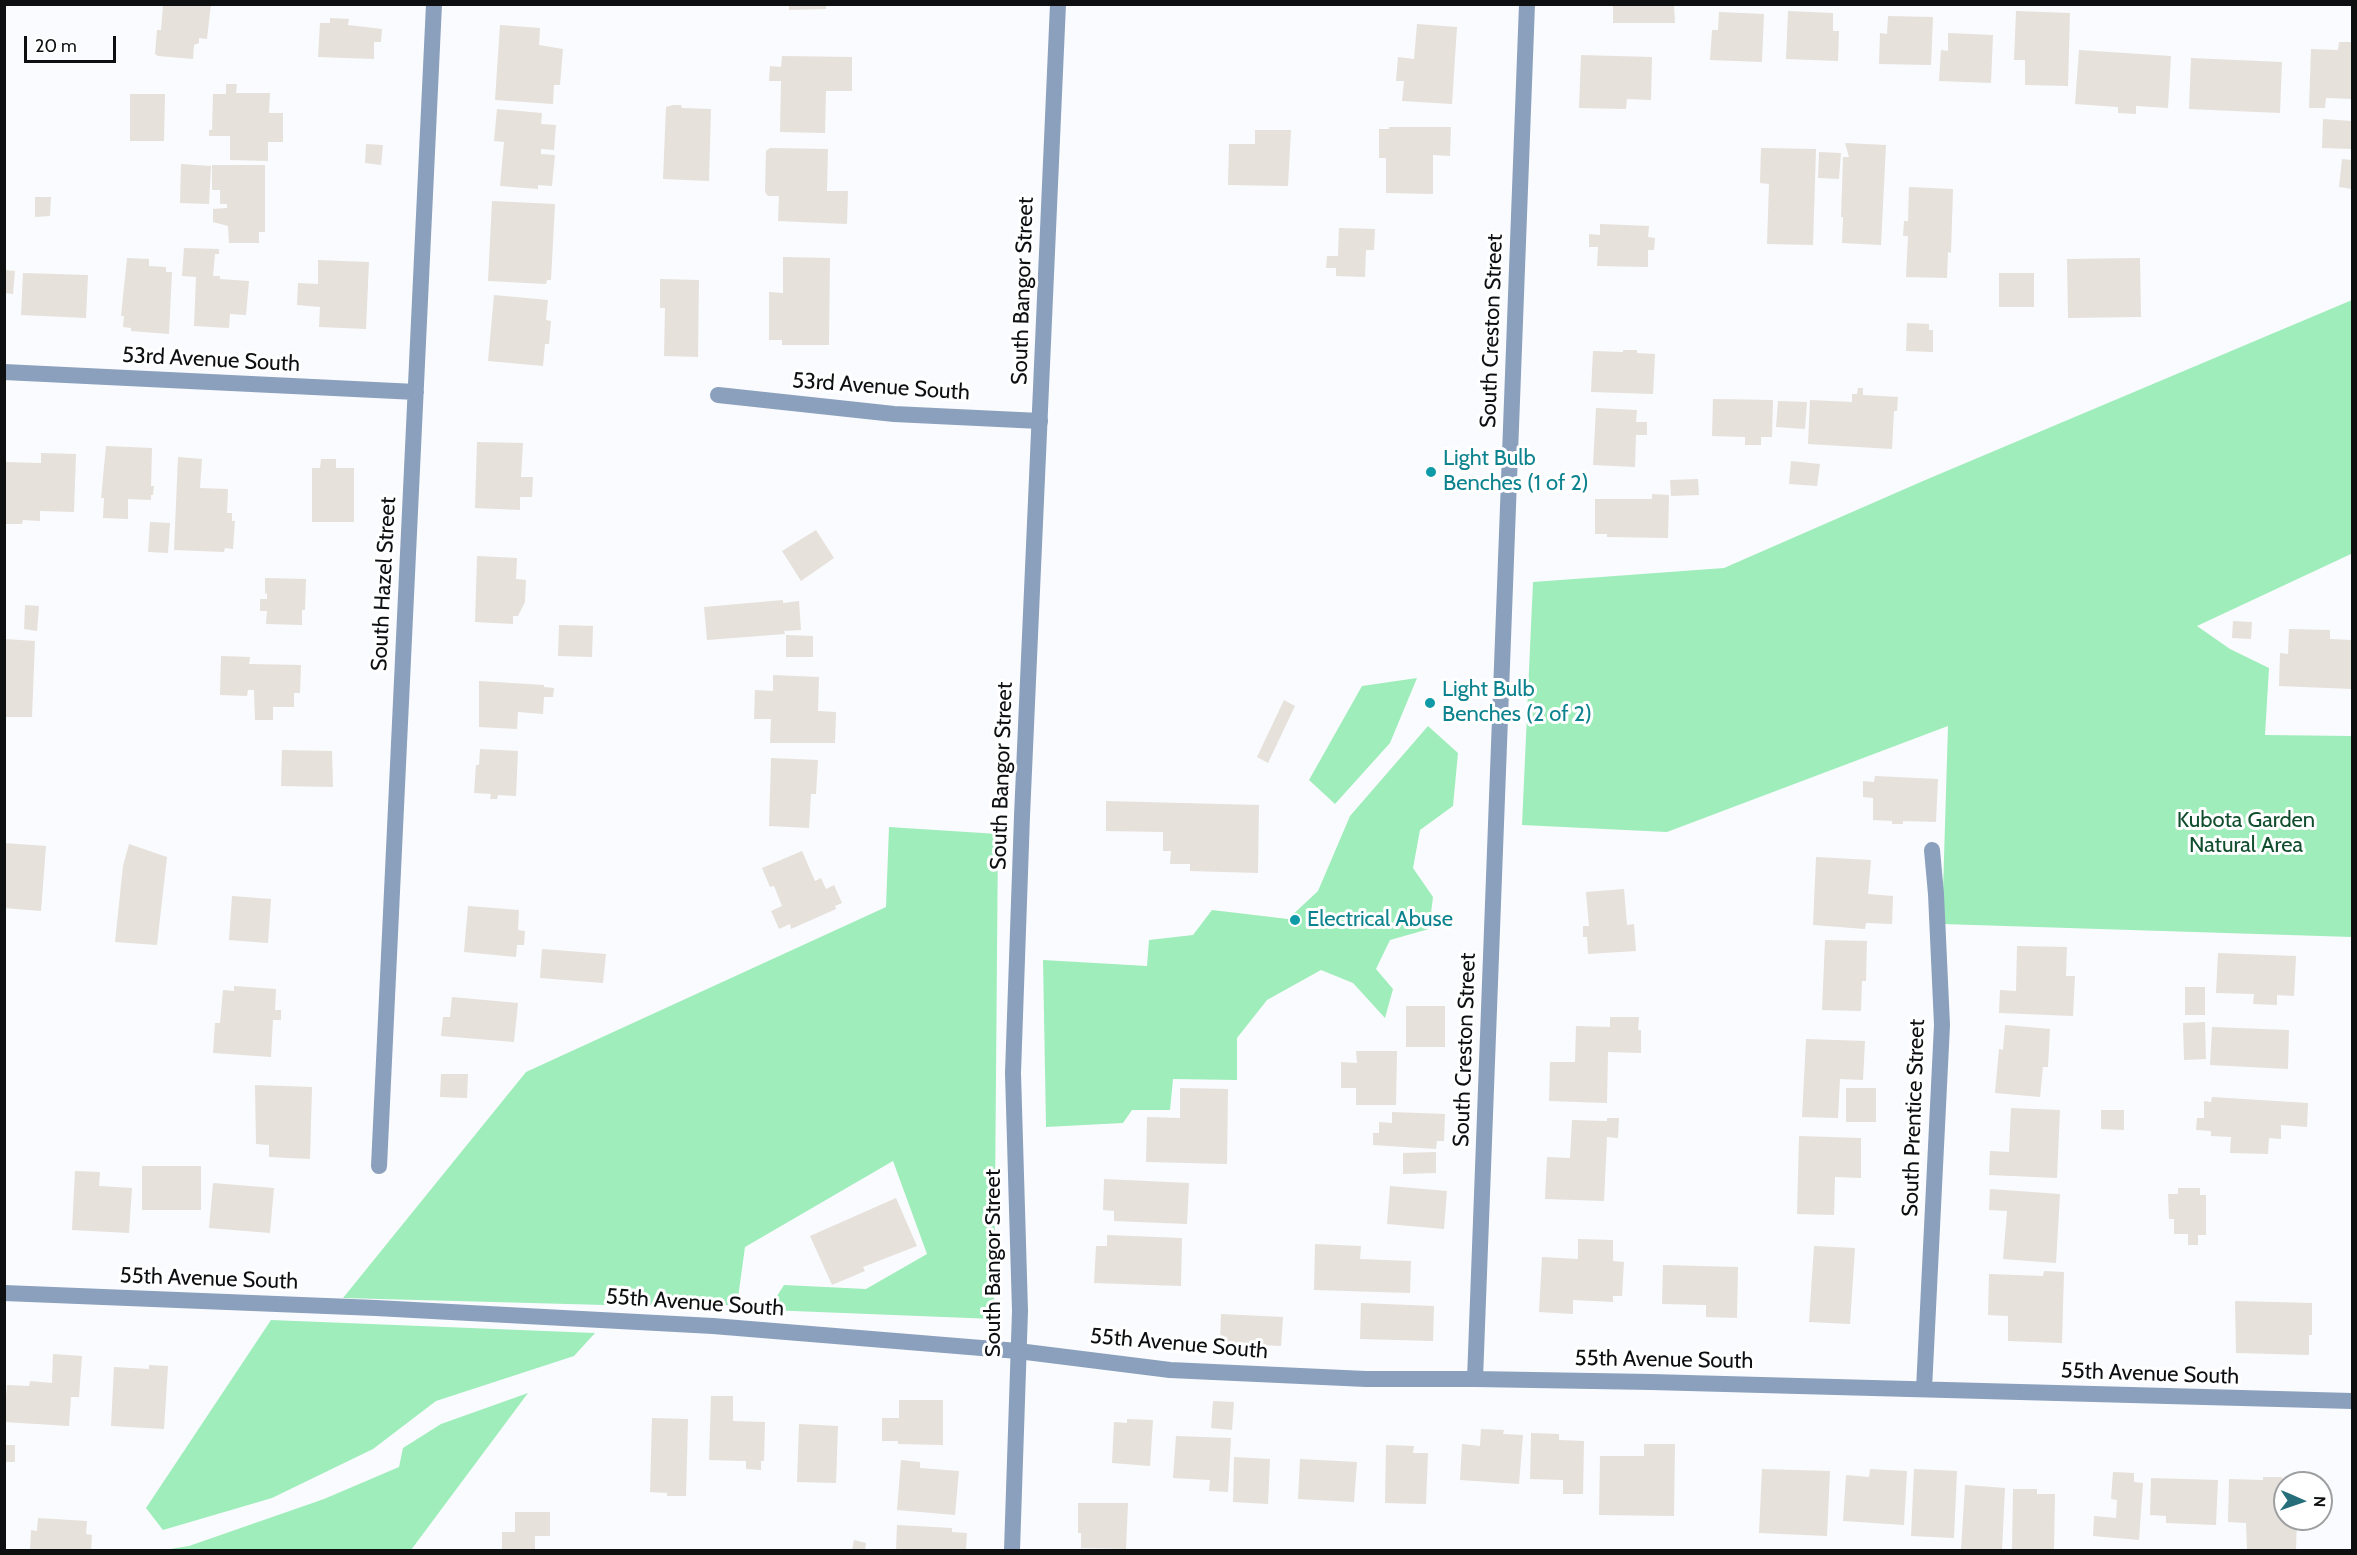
<!DOCTYPE html>
<style>
body{margin:0}
#map{position:relative;width:2357px;height:1555px;overflow:hidden;background:#fafbfe;font-family:Cabin,sans-serif}
canvas{display:block}
.frame{position:absolute;inset:0;border:6px solid #0d0f11;pointer-events:none}
.north{position:absolute;left:2273px;top:1471px;width:60px;height:60px;box-sizing:border-box;background:#fff;border:2px solid #9e9fa0;border-radius:50%;rotate:92deg;font-size:16px;font-weight:700;line-height:24px;text-align:center;color:#0d0f11}
.north::after{content:'';display:block;margin:auto;width:21px;height:27px;background:#266e7a;clip-path:polygon(50% 0,100% 100%,50% 72%,0 100%)}
.scale{position:absolute;left:24px;top:36px;width:92px;height:27px;box-sizing:border-box;border:3px solid #0d0f11;border-top:0;padding-left:8px;font-size:18px;line-height:21px;white-space:nowrap;color:#0d0f11;-webkit-text-stroke:4px #fff;paint-order:stroke}
</style>
<div id="map">
<canvas width="2357" height="1555"></canvas>
<div class="frame"></div>
<div class="north">N</div>
<div class="scale">20 m</div>
</div>
<script>
const ctx = document.querySelector('canvas').getContext('2d');
ctx.lineJoin = 'round';
function fillPath(path, color) {
  ctx.fillStyle = color;
  ctx.fill(path, 'evenodd');
}
function poly(rows) {
  const path = new Path2D();
  for (const r of rows) {
    path.moveTo(r[0], r[1]);
    for (let i = 2; i < r.length; i += 2) path.lineTo(r[i], r[i + 1]);
  }
  return path;
}
function trace(path, color, width, dash) {
  ctx.strokeStyle = color;
  ctx.lineWidth = width;
  ctx.lineCap = dash ? 'butt' : 'round';
  ctx.setLineDash(dash || []);
  ctx.stroke(path);
}
function write(font, color, halo, rows, align = 'center') {
  ctx.font = font + ' Cabin,sans-serif';
  ctx.lineWidth = 6;
  ctx.setLineDash([]);
  ctx.textBaseline = 'middle';
  ctx.strokeStyle = halo;
  ctx.fillStyle = color;
  for (const [text, x, y, turn = 0] of rows) {
    ctx.save();
    ctx.translate(x, y);
    ctx.rotate((+turn || 0) * Math.PI / 180);
    ctx.textAlign = isNaN(turn) ? turn : align;
    if (halo) ctx.strokeText(text, 0, 0);
    ctx.fillText(text, 0, 0);
    ctx.restore();
  }
}
fillPath(poly([
 [2352,300,2351,554,2197,626,2230,649,2269,668,2265,735,2352,736,2352,937,1942,924,1948,726,1667,832,1522,825,1533,582,1724,568,1923,481],
 [1417,678,1390,743,1335,804,1309,780,1362,686],
 [1428,726,1458,753,1453,806,1420,830,1413,868,1433,897,1429,929,1390,940,1376,969,1393,989,1385,1018,1353,983,1321,970,1267,1000,1237,1038,1237,1080,1173,1079,1170,1110,1132,1110,1123,1123,1046,1127,1043,960,1147,966,1149,940,1193,935,1212,910,1288,919,1318,891,1350,816],
 [889,827,998,834,994,1319,768,1310,784,1285,866,1289,927,1254,893,1161,745,1247,737,1305,605,1305,343,1298,526,1072,886,907],
 [271,1320,595,1333,574,1356,436,1401,373,1449,272,1498,163,1530,146,1508],
 [528,1393,411,1550,164,1550,189,1546,324,1499,399,1467,403,1448,441,1424]
]), '#9fedbb');
fillPath(poly([
 [211,4,207,39,199,38,199,43,194,45,193,59,158,56,155,54,157,30,161,30,163,5],
 [789,4,826,4,826,9,789,10],
 [1613,4,1674,4,1675,23,1613,23],
 [1788,11,1833,13,1833,31,1839,31,1838,61,1786,59],
 [2016,11,2070,13,2068,86,2025,85,2025,60,2014,60],
 [1719,12,1764,14,1762,62,1710,60,1712,30,1718,30],
 [1888,16,1933,17,1931,65,1879,64,1880,33,1887,34],
 [330,18,349,19,348,25,382,29,381,42,374,42,374,59,318,57,320,23,330,23],
 [1417,24,1457,27,1452,104,1402,101,1404,81,1396,81,1398,57,1414,59],
 [500,25,540,28,539,45,563,49,560,85,554,85,553,104,495,100],
 [1948,33,1993,35,1991,83,1939,81,1941,50,1948,51],
 [2339,42,2352,42,2352,99,2326,98,2325,108,2309,108,2311,49,2338,50],
 [2079,50,2171,56,2168,108,2136,106,2136,114,2118,113,2118,107,2075,104],
 [1581,55,1652,57,1651,100,1627,99,1626,109,1579,108],
 [782,56,852,57,852,91,826,91,825,133,780,132,781,81,769,81,770,66,781,67],
 [2191,58,2282,62,2280,113,2189,109],
 [226,84,237,84,236,93,270,93,269,113,283,113,283,142,268,142,268,161,230,160,230,136,209,136,209,130,212,130,213,94,226,94],
 [130,94,165,94,164,141,130,141],
 [673,105,681,105,682,108,711,109,709,181,663,179,666,107],
 [497,109,542,113,541,124,556,125,554,150,541,149,541,154,555,155,552,186,538,185,538,189,500,186,504,142,494,141],
 [2323,119,2352,121,2352,149,2322,148],
 [1389,127,1451,127,1450,156,1433,155,1433,194,1386,193,1386,158,1379,158,1379,129,1389,129],
 [1255,130,1291,130,1288,186,1228,185,1229,144,1255,144],
 [1845,143,1886,145,1881,245,1842,243,1843,217,1841,217,1843,157,1849,157],
 [366,144,383,145,381,165,365,163],
 [770,148,828,149,827,191,848,191,847,224,778,221,779,196,768,196,765,192,766,151],
 [1761,148,1816,149,1813,245,1767,244,1769,184,1760,183],
 [1819,152,1841,153,1839,179,1818,178],
 [2342,159,2352,160,2352,189,2339,187],
 [181,164,211,166,209,204,180,203],
 [212,165,265,165,265,232,259,232,259,243,229,243,228,226,213,222,213,209,227,208,227,204,220,204,220,190,212,190],
 [1909,187,1953,189,1951,253,1948,252,1947,278,1906,277,1908,236,1903,236,1904,221,1908,221],
 [35,197,51,197,50,216,35,217],
 [492,201,555,204,551,280,547,280,546,284,488,281],
 [1600,224,1649,226,1648,237,1655,238,1654,250,1648,250,1648,267,1597,266,1598,247,1589,247,1589,234,1600,235],
 [1339,228,1375,229,1374,250,1366,250,1365,277,1336,276,1336,268,1326,268,1327,256,1338,256],
 [184,248,219,249,219,254,215,254,213,276,220,276,220,279,249,281,246,315,230,314,229,328,194,326,196,277,182,276],
 [783,257,830,258,829,345,782,345,782,340,769,340,769,292,783,293],
 [127,258,149,259,149,266,166,267,166,272,172,272,169,334,131,331,131,328,123,327,124,316,121,316],
 [2140,258,2141,317,2068,318,2067,259],
 [318,260,369,262,366,329,319,327,320,307,297,305,298,283,318,284],
 [4,270,15,271,13,294,4,293],
 [23,273,88,275,86,318,21,315],
 [1999,273,2034,273,2034,307,1999,307],
 [660,279,699,280,698,357,664,356,665,308,660,308],
 [494,295,548,300,546,320,551,321,549,344,545,344,543,366,488,361],
 [1907,323,1929,324,1929,330,1933,330,1933,352,1906,351],
 [1623,350,1637,350,1637,353,1655,354,1653,394,1591,392,1593,351,1623,352],
 [1858,388,1863,388,1863,395,1898,397,1897,411,1894,411,1892,449,1808,444,1810,400,1852,402,1852,394,1857,394],
 [1713,399,1773,400,1772,437,1761,437,1761,445,1745,445,1745,437,1712,436],
 [1778,401,1807,402,1805,429,1776,427],
 [1596,408,1637,410,1636,422,1647,422,1647,435,1636,435,1635,467,1593,465],
 [477,442,523,443,521,477,533,477,532,497,520,497,520,510,475,508],
 [106,446,152,448,151,486,154,486,153,495,151,495,151,500,128,499,128,519,103,518,104,498,101,498],
 [41,453,76,454,74,512,40,511,40,521,23,520,22,524,4,524,5,462,41,463],
 [178,457,202,459,200,488,228,489,227,513,232,513,232,521,235,521,233,549,225,548,224,552,174,550],
 [321,459,336,459,336,468,354,468,354,522,312,522,312,468,320,468],
 [1791,461,1820,464,1817,486,1789,484],
 [1698,479,1699,495,1671,496,1670,480],
 [1652,494,1669,495,1668,538,1607,537,1607,534,1595,534,1595,499,1652,499],
 [150,522,170,523,168,553,148,552],
 [816,530,834,558,801,581,782,551],
 [477,556,517,558,516,579,526,580,525,602,518,616,513,616,513,624,475,622],
 [265,578,306,579,305,610,302,610,302,625,266,624,267,611,260,611,260,599,267,599,267,593,265,594],
 [783,600,783,603,799,601,801,630,784,631,785,634,707,640,704,607],
 [25,605,39,606,37,631,24,629],
 [2233,621,2252,622,2251,639,2232,638],
 [559,625,593,626,592,657,558,656],
 [2289,629,2330,630,2330,639,2352,640,2352,689,2279,686,2280,653,2288,654],
 [786,635,813,636,813,657,786,657],
 [5,639,35,641,32,717,5,717],
 [221,656,250,657,249,664,301,665,300,693,294,693,294,707,273,707,273,720,255,720,254,690,248,690,247,696,220,695],
 [773,675,819,677,818,711,836,712,835,743,770,743,771,719,754,719,755,690,773,691],
 [479,681,544,685,544,687,554,688,553,697,544,697,543,714,518,712,517,729,479,727],
 [1284,700,1295,706,1268,763,1257,757],
 [480,749,518,751,516,796,498,795,497,799,490,799,491,794,474,793,476,765,479,765],
 [282,750,332,751,333,787,281,786],
 [771,758,818,760,816,794,811,794,809,828,769,826],
 [1875,776,1938,779,1936,822,1903,821,1903,824,1892,824,1892,821,1873,820,1873,798,1863,797,1863,781,1874,782],
 [1106,801,1259,805,1258,873,1190,871,1190,864,1170,864,1171,851,1163,851,1163,832,1106,831],
 [4,843,46,846,41,911,4,908],
 [129,844,167,857,157,945,115,942,123,866],
 [802,851,815,881,821,878,826,889,834,885,842,903,835,906,836,909,791,929,790,924,779,929,771,911,782,906,774,886,770,887,762,868],
 [1816,857,1871,860,1868,894,1893,896,1892,924,1866,923,1865,929,1813,925],
 [1624,889,1627,925,1634,924,1636,951,1588,954,1587,937,1583,937,1583,926,1589,926,1586,892],
 [232,896,271,899,268,943,229,940],
 [468,906,519,910,518,930,525,931,524,945,517,945,516,957,464,952],
 [1825,940,1867,941,1866,981,1862,981,1861,1011,1822,1010],
 [2017,946,2067,947,2066,976,2075,976,2073,1016,1999,1013,2000,990,2016,991],
 [542,949,606,954,603,983,540,978],
 [2218,953,2296,956,2294,996,2277,995,2277,1005,2253,1004,2254,994,2216,993],
 [234,986,276,989,275,1010,281,1010,281,1020,273,1020,271,1057,213,1053,215,1023,220,1023,223,990,234,991],
 [2185,987,2205,987,2205,1015,2185,1015],
 [452,997,518,1003,514,1042,441,1036,443,1017,450,1017],
 [1406,1006,1445,1006,1445,1047,1406,1047],
 [1610,1017,1639,1017,1638,1030,1641,1030,1641,1053,1608,1052,1607,1103,1549,1101,1550,1062,1575,1062,1576,1026,1610,1027],
 [2205,1022,2206,1059,2184,1060,2183,1023],
 [2005,1025,2050,1029,2048,1067,2043,1067,2040,1097,1995,1093,1999,1049,2003,1050],
 [2212,1027,2289,1030,2288,1069,2210,1065],
 [1806,1039,1865,1041,1863,1080,1840,1079,1838,1118,1802,1117],
 [1356,1051,1397,1051,1396,1105,1356,1105,1356,1088,1341,1088,1341,1062,1357,1063],
 [441,1074,468,1074,467,1098,440,1097],
 [255,1085,312,1087,310,1159,269,1157,269,1145,256,1144],
 [1180,1088,1228,1089,1227,1164,1146,1162,1147,1117,1180,1118],
 [1846,1088,1876,1088,1876,1122,1846,1122],
 [2212,1097,2308,1103,2307,1127,2281,1125,2281,1139,2269,1138,2268,1154,2230,1153,2231,1137,2211,1136,2211,1131,2196,1130,2197,1118,2204,1118,2204,1101,2211,1102],
 [2011,1108,2060,1110,2057,1178,1989,1175,1990,1151,2009,1152],
 [2101,1110,2124,1110,2124,1130,2101,1129],
 [1392,1112,1445,1114,1444,1141,1437,1141,1436,1149,1373,1145,1373,1133,1379,1133,1379,1122,1392,1123],
 [1607,1118,1619,1118,1618,1138,1607,1137,1604,1201,1545,1199,1547,1157,1570,1158,1572,1120,1607,1121],
 [1799,1136,1861,1138,1861,1178,1835,1177,1834,1215,1797,1214],
 [1436,1152,1436,1173,1403,1174,1403,1153],
 [142,1166,201,1166,201,1210,142,1210],
 [75,1171,100,1172,99,1186,132,1188,129,1233,72,1230],
 [1104,1179,1189,1183,1187,1224,1114,1221,1114,1211,1103,1210],
 [213,1183,274,1188,270,1233,209,1228],
 [1390,1186,1447,1191,1444,1229,1387,1224],
 [2178,1188,2200,1188,2200,1195,2206,1195,2206,1235,2198,1235,2198,1245,2188,1245,2188,1234,2174,1234,2174,1219,2169,1219,2168,1194,2178,1194],
 [1990,1189,2060,1194,2056,1263,2003,1259,2007,1211,1989,1210],
 [896,1198,917,1246,863,1267,865,1271,832,1285,810,1236],
 [1107,1235,1182,1238,1181,1286,1094,1283,1096,1246,1107,1246],
 [1578,1239,1613,1240,1613,1261,1624,1262,1622,1296,1613,1296,1613,1302,1573,1300,1573,1314,1539,1312,1542,1257,1578,1259],
 [1315,1244,1361,1246,1360,1259,1411,1261,1410,1293,1314,1290],
 [1814,1246,1855,1248,1850,1324,1809,1322],
 [1663,1265,1738,1267,1737,1318,1706,1317,1706,1305,1662,1304],
 [2044,1271,2064,1272,2062,1343,2008,1341,2008,1316,1988,1315,1989,1274,2043,1276],
 [2235,1301,2312,1303,2312,1335,2309,1335,2309,1355,2236,1353],
 [1361,1303,1434,1306,1433,1341,1360,1339],
 [1221,1314,1283,1317,1281,1346,1220,1343],
 [53,1354,82,1356,79,1397,71,1397,69,1426,4,1422,7,1385,29,1386,30,1381,52,1383],
 [149,1365,168,1366,164,1429,111,1426,114,1367,149,1369],
 [711,1396,733,1396,733,1421,765,1422,764,1461,761,1461,761,1470,746,1469,746,1461,709,1460],
 [899,1400,943,1400,943,1445,898,1444,898,1441,882,1441,882,1418,899,1418],
 [1213,1401,1234,1402,1232,1430,1211,1428],
 [652,1418,688,1419,686,1496,667,1496,667,1493,650,1492],
 [1127,1419,1153,1420,1150,1466,1112,1463,1114,1422,1127,1423],
 [799,1424,838,1426,836,1483,797,1482],
 [1481,1429,1504,1430,1503,1434,1523,1435,1519,1484,1460,1480,1462,1444,1480,1446],
 [1531,1433,1559,1434,1559,1440,1584,1441,1583,1494,1563,1494,1563,1480,1530,1479],
 [1176,1436,1231,1438,1228,1492,1209,1491,1210,1480,1173,1478],
 [1644,1444,1675,1444,1674,1516,1599,1515,1600,1456,1644,1456],
 [4,1445,15,1445,15,1462,4,1462],
 [1386,1445,1414,1446,1413,1453,1428,1453,1426,1504,1385,1503],
 [1234,1457,1270,1459,1268,1504,1233,1502],
 [1300,1459,1357,1462,1354,1502,1298,1499],
 [901,1460,920,1462,920,1468,959,1471,955,1515,897,1510],
 [1762,1469,1830,1471,1827,1536,1759,1533],
 [1870,1469,1907,1471,1904,1525,1843,1521,1846,1475,1869,1477],
 [1914,1469,1957,1471,1954,1538,1911,1536],
 [2113,1472,2134,1473,2134,1482,2143,1483,2139,1540,2093,1536,2094,1516,2116,1518,2117,1500,2111,1499],
 [2263,1477,2282,1477,2282,1481,2294,1481,2294,1483,2285,1483,2285,1519,2297,1519,2296,1550,2247,1550,2246,1523,2228,1522,2229,1479,2263,1480],
 [2151,1478,2218,1480,2216,1525,2166,1523,2166,1516,2150,1515],
 [1965,1485,2005,1488,2002,1550,1961,1550],
 [2013,1489,2037,1489,2037,1494,2055,1494,2054,1550,2012,1550],
 [1078,1503,1128,1503,1126,1549,1081,1548,1081,1533,1078,1533],
 [515,1512,550,1512,550,1536,535,1536,535,1550,502,1550,502,1532,515,1532],
 [38,1518,87,1521,86,1534,92,1535,91,1550,30,1550,31,1530,37,1531],
 [897,1525,952,1528,952,1532,967,1533,966,1550,896,1550],
 [854,1540,866,1543,865,1550,852,1550]
]), '#e6e1db');
trace(poly([
 [4,372,416,392],
 [718,395,894,414,1040,421],
 [379,1166,434,4],
 [4,1293,376,1308,713,1326,1018,1351,1170,1370,1366,1379,1475,1379,1651,1382,2352,1401],
 [1475,1379,1527,4],
 [1924,1389,1942,1025,1936,894,1932,850]
]), '#8ba0bd', 16);
trace(poly([
 [1012,1550,1020,1311,1013,1073,1022,816,1058,4]
]), '#8ba0bd', 16);
for (const [x, y, r, color] of [
 [1431,472,6,"#0f9aa8"],
 [1430,703,6,"#0f9aa8"],
 [1295,920,6,"#0f9aa8"]
]) {
  const dot = new Path2D();
  dot.arc(x, y, r, 0, 2 * Math.PI);
  ctx.fillStyle = color;
  ctx.fill(dot);
  trace(dot, '#fff', 2);
}
write('22px', '#0d0f11', '#fff', [
 ["South Bangor Street",1023,291,-88],
 ["South Creston Street",1492,331,-88],
 ["53rd Avenue South",211,360,3],
 ["53rd Avenue South",881,387,4],
 ["South Hazel Street",384,584,-87],
 ["South Bangor Street",1002,776,-88],
 ["South Creston Street",1465,1050,-88],
 ["South Prentice Street",1914,1118,-88],
 ["South Bangor Street",994,1263,-90],
 ["55th Avenue South",209,1279,2],
 ["55th Avenue South",695,1303,4],
 ["55th Avenue South",1179,1344,5],
 ["55th Avenue South",1664,1360,1],
 ["55th Avenue South",2150,1374,2]
]);
write('22px', '#0d838f', '#fff', [
 ["Light Bulb",1443,459],
 ["Benches (1 of 2)",1443,484],
 ["Light Bulb",1442,690],
 ["Benches (2 of 2)",1442,715],
 ["Electrical Abuse",1307,920]
], 'left');
write('22px', '#104e2e', '#fff', [
 ["Kubota Garden",2246,821],
 ["Natural Area",2246,846]
]);
</script>
